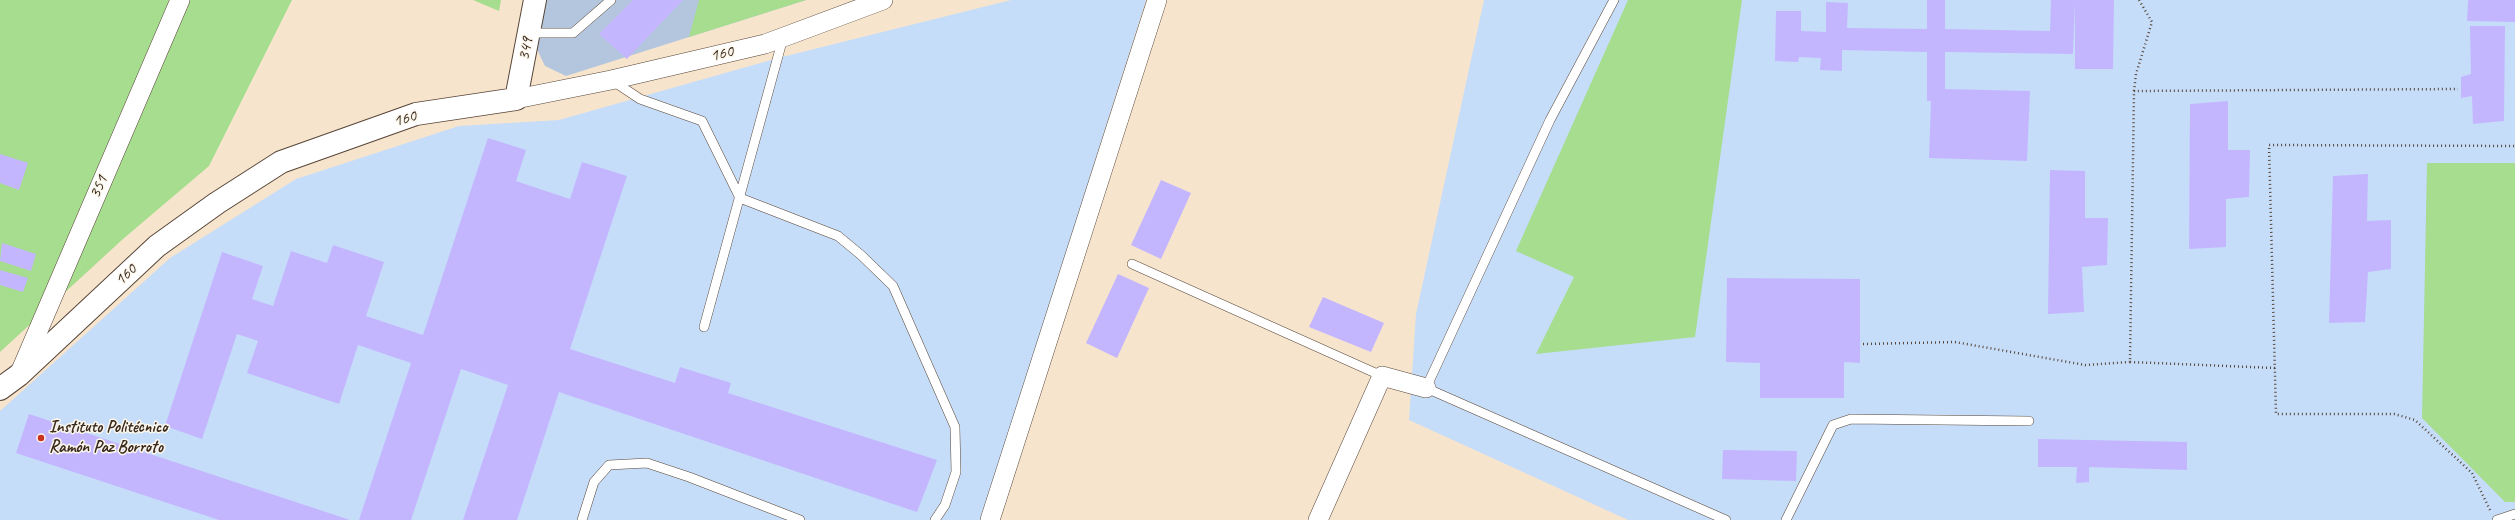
<!DOCTYPE html>
<meta charset="utf-8">
<style>
body{margin:0}
canvas{display:block;background:#f7e4cd}
</style>
<canvas width="2515" height="520"></canvas>
<script>
const ctx = document.querySelector('canvas').getContext('2d');
ctx.lineJoin = 'round';
function fillPath(path, color) {
  ctx.fillStyle = color;
  ctx.fill(path, 'evenodd');
}
function poly(rows) {
  const path = new Path2D();
  for (const r of rows) {
    path.moveTo(r[0], r[1]);
    for (let i = 2; i < r.length; i += 2) path.lineTo(r[i], r[i + 1]);
  }
  return path;
}
function trace(path, color, width, dash) {
  ctx.strokeStyle = color;
  ctx.lineWidth = width;
  ctx.lineCap = dash ? 'butt' : 'round';
  ctx.setLineDash(dash || []);
  ctx.stroke(path);
}
function write(font, color, halo, rows, align = 'center') {
  ctx.font = font + ' Caveat,sans-serif';
  ctx.lineWidth = 3;
  ctx.setLineDash([]);
  ctx.textBaseline = 'middle';
  ctx.strokeStyle = halo;
  ctx.fillStyle = color;
  for (const [text, x, y, turn = 0] of rows) {
    ctx.save();
    ctx.translate(x, y);
    ctx.rotate((+turn || 0) * Math.PI / 180);
    ctx.textAlign = isNaN(turn) ? turn : align;
    if (halo) ctx.strokeText(text, 0, 0);
    ctx.fillText(text, 0, 0);
    ctx.restore();
  }
}
fillPath(poly([
 [1011,0,1146,0,981,520,0,520,0,411,170,258,296,179,459,126,559,120,778,58],
 [1484,0,2515,0,2515,520,1628,520,1409,420,1416,314]
]), '#c6ddf9');
fillPath(poly([
 [535,0,806,0,566,76,545,66,529,33]
]), '#b4c6de');
fillPath(poly([
 [0,0,292,0,209,166,123,239,0,352],
 [473,0,501,0,499,11],
 [699,0,806,0,689,37],
 [1628,0,1742,0,1695,337,1536,354,1574,277,1516,251],
 [2427,163,2515,163,2515,502,2505,502,2422,418]
]), '#a6dd8e');
fillPath(poly([
 [633,0,683,0,627,59,599,34],
 [1927,0,1945,0,1945,29,2050,31,2051,0,2114,0,2113,69,2075,69,2075,3,2073,54,1945,52,1945,89,2030,91,2027,161,1929,158,1931,101,1927,101,1927,52,1842,50,1842,71,1820,70,1821,58,1799,57,1798,62,1775,61,1776,11,1801,11,1801,31,1826,32,1826,2,1848,3,1847,28,1927,29],
 [2468,0,2515,0,2515,22,2467,21],
 [2470,26,2505,26,2504,121,2473,124,2472,96,2461,98,2461,77,2471,74],
 [2228,101,2228,150,2250,150,2249,197,2226,199,2226,247,2189,249,2190,104],
 [488,138,526,150,516,181,570,199,582,162,627,176,570,349,675,383,680,367,731,383,728,393,937,460,917,512,559,392,517,520,463,520,508,385,461,369,411,520,359,520,411,363,358,345,339,404,247,373,258,341,237,334,202,439,165,426,222,252,263,266,252,299,273,306,291,251,327,263,333,245,384,262,366,316,423,335],
 [0,154,28,163,19,190,0,183],
 [2050,170,2085,171,2085,218,2108,218,2107,265,2082,267,2084,312,2048,314],
 [2368,174,2367,221,2391,220,2391,269,2368,272,2365,322,2329,323,2333,176],
 [1161,180,1191,193,1161,259,1131,245],
 [2,243,36,254,31,271,0,261],
 [0,270,28,278,23,292,0,285],
 [1118,274,1149,288,1117,358,1086,343],
 [1727,278,1860,279,1860,363,1844,362,1844,398,1760,398,1760,363,1726,362],
 [1323,297,1384,323,1371,352,1309,327],
 [29,414,350,520,219,520,16,453],
 [2038,439,2187,442,2187,470,2089,467,2089,482,2076,483,2077,467,2038,467],
 [1723,450,1797,451,1796,481,1722,479]
]), '#c3b6ff');
const lane = poly([
 [1614,0,1550,120,1426,388,1726,520],
 [529,33,573,33,611,0],
 [613,81,640,99,702,121,740,198,838,236,861,255,893,286,955,427,956,472,945,505,935,520],
 [1132,264,1382,376],
 [704,327,783,38],
 [582,520,594,482,609,465,647,463,689,477,800,520],
 [1786,520,1833,425,1851,419,2029,421],
 [2497,520,2515,514]
]);
const street = poly([
 [516,99,611,80,765,44,883,0],
 [19,375,180,0],
 [990,520,1157,0],
 [1318,520,1382,376,1426,388]
]);
const secondary = poly([
 [0,389,19,375,157,246,217,203,281,162,416,114,516,99,535,0]
]);
trace(lane, '#574638', 10);
trace(street, '#574638', 20);
trace(secondary, '#574638', 24);
trace(poly([
 [2134,91,2136,74,2152,22,2139,0],
 [1863,344,1955,342,2085,365,2130,362],
 [2275,368,2130,362,2134,91,2458,89],
 [2490,510,2472,473,2415,420,2394,414,2276,414,2269,145,2515,146]
]), '#574638', 2.5, [1, 3]);
trace(lane, '#fff', 9);
trace(street, '#fff', 19);
trace(secondary, '#fff', 22);
for (const [x, y, r, color] of [
 [41,438,4,"#c8321e"]
]) {
  const dot = new Path2D();
  dot.arc(x, y, r, 0, 2 * Math.PI);
  ctx.fillStyle = color;
  ctx.fill(dot);
  trace(dot, '#fbf7ec', 1.5);
}
write('17px', '#3b2a1e', '#fbf7ec', [
 ["349",526,49,-79],
 ["160",722,54,-13],
 ["160",405,119,-17],
 ["351",99,187,-67],
 ["160",126,275,-43]
]);
write('bold 17px', '#3b2a1e', '#fbf7ec', [
 ["Instituto Politécnico",49,428],
 ["Ramón Paz Borroto",49,448]
], 'left');
</script>
